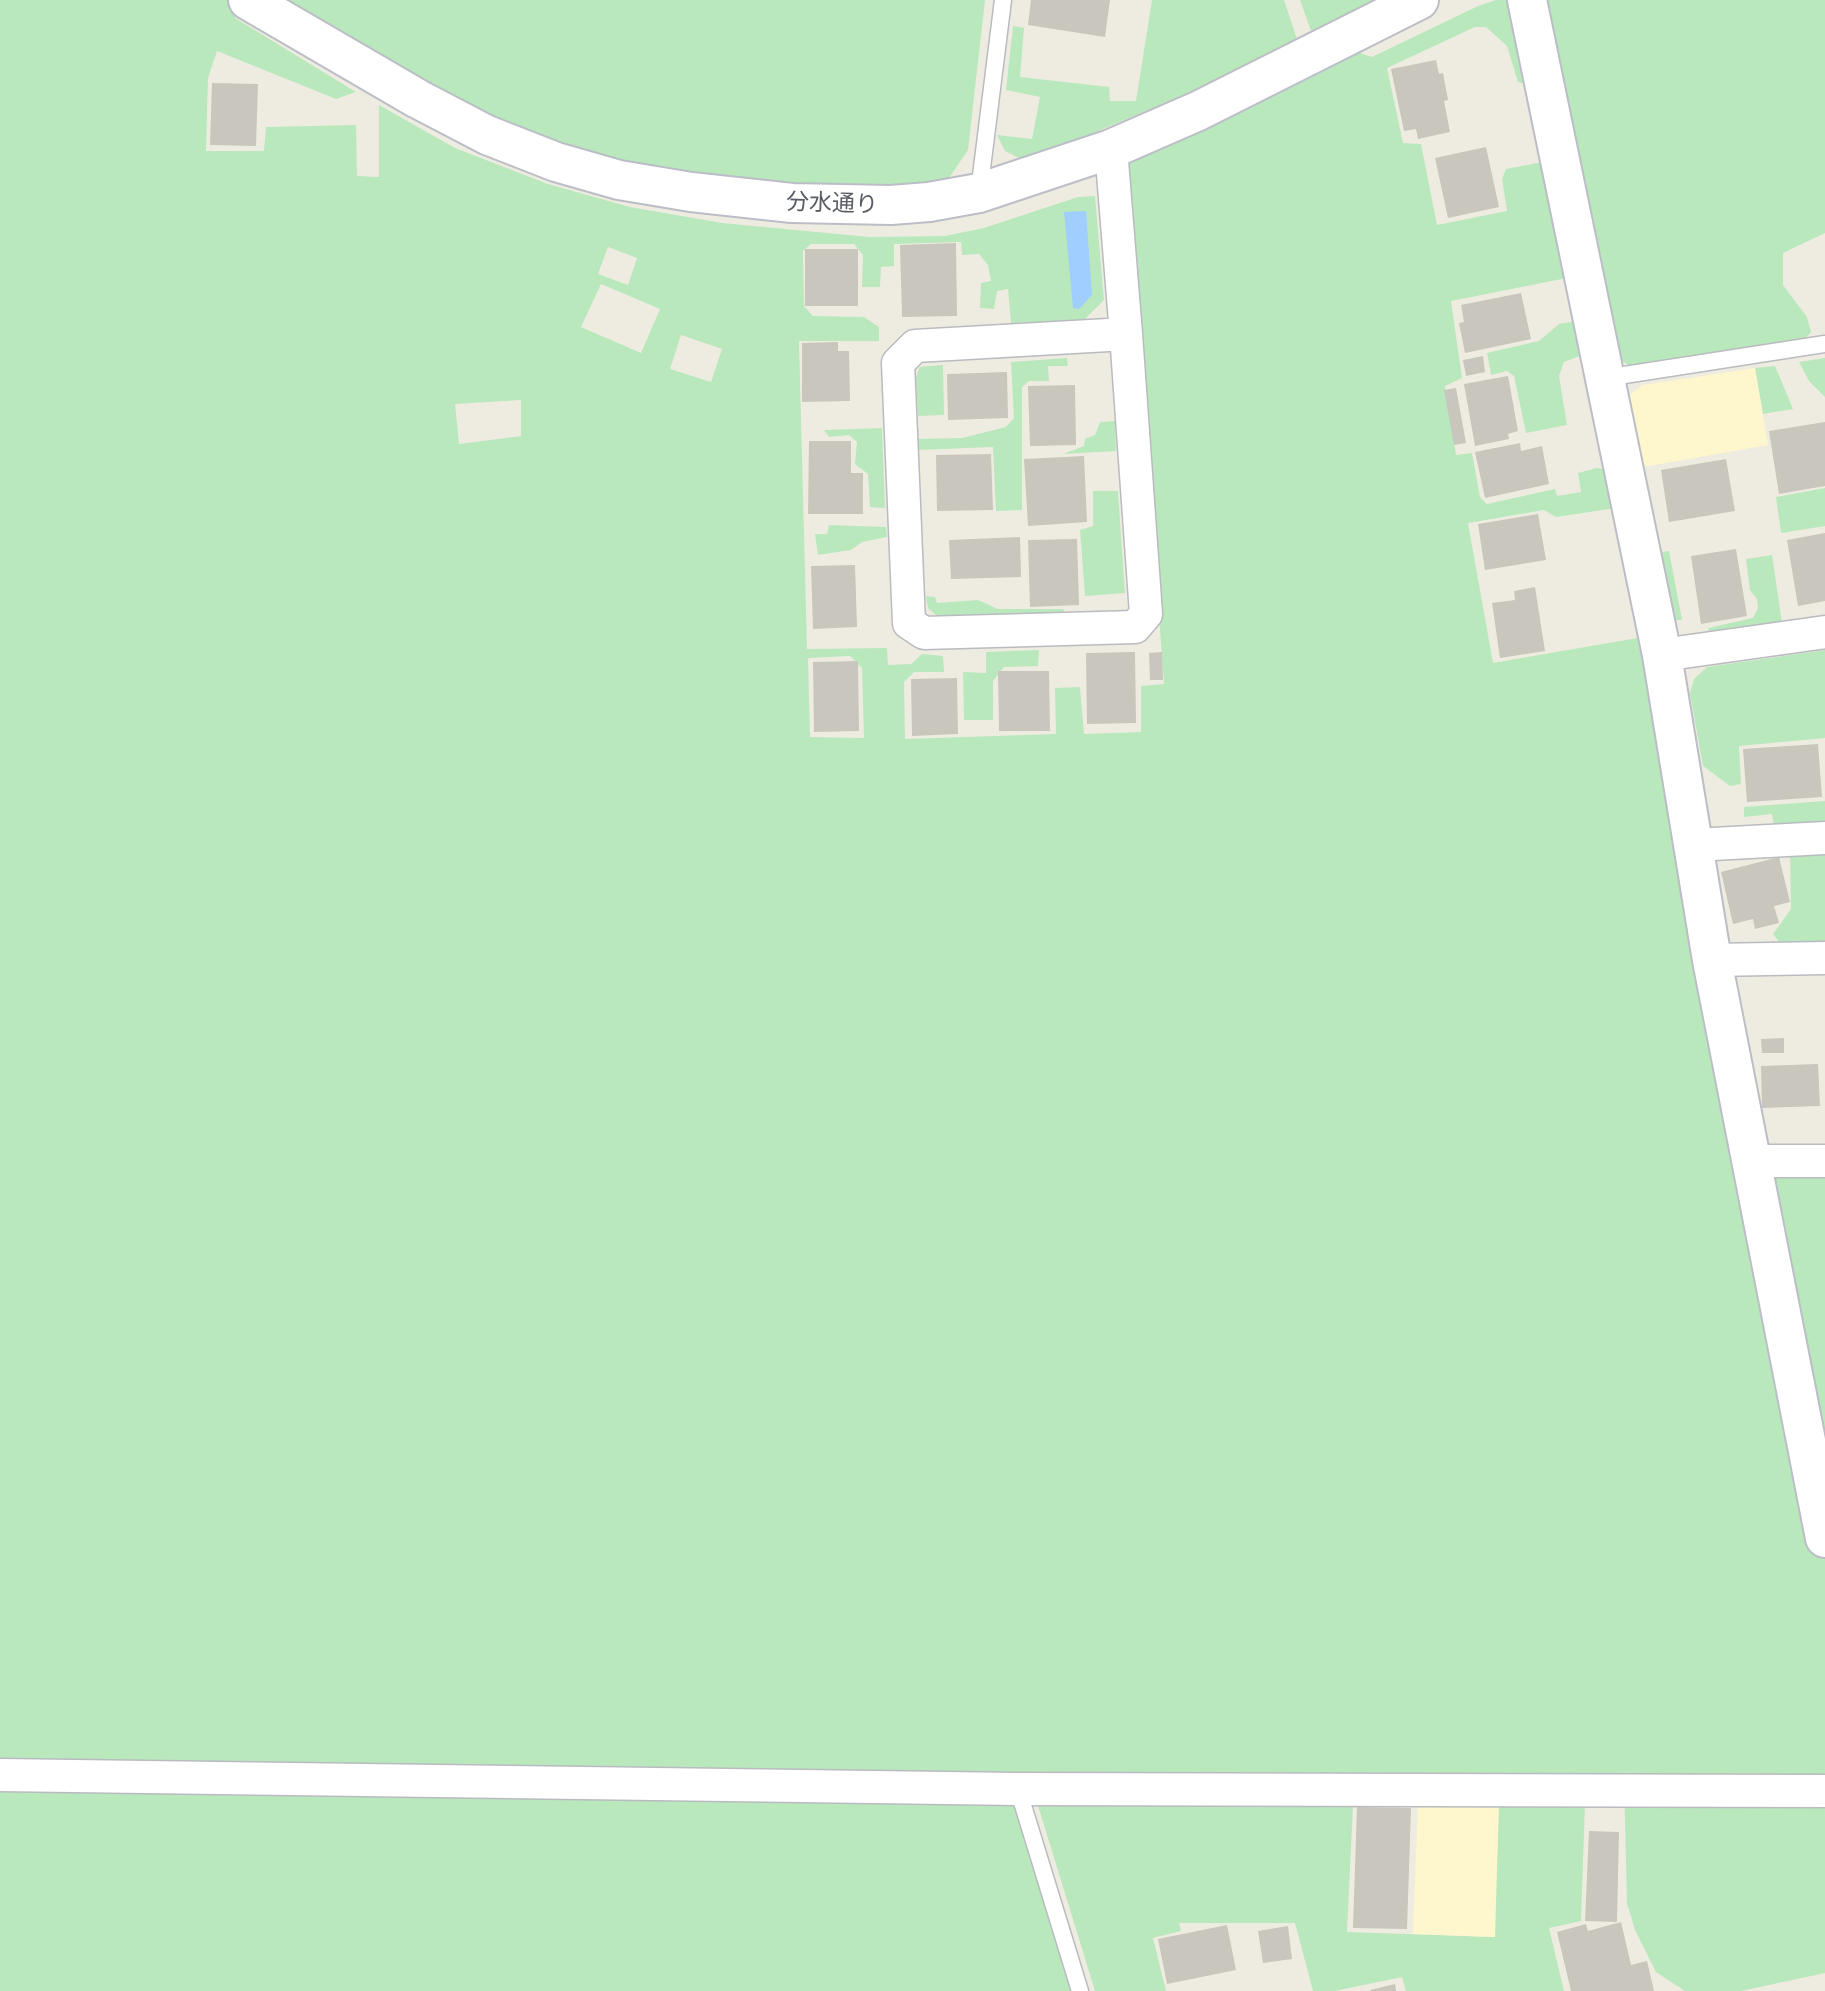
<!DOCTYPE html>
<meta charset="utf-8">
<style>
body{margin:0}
canvas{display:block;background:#eeece0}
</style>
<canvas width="1825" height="1991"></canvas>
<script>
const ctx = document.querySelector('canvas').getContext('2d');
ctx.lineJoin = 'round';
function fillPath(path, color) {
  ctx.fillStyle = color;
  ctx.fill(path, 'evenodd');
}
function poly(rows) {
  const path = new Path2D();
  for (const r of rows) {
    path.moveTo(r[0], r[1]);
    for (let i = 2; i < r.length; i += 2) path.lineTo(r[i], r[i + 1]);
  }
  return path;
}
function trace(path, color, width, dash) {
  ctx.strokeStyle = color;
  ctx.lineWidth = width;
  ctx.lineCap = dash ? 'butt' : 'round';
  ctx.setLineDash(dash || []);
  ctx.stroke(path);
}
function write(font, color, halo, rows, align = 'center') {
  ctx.font = font + ' Ubuntu,"Noto Sans JP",sans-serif';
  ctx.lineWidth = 5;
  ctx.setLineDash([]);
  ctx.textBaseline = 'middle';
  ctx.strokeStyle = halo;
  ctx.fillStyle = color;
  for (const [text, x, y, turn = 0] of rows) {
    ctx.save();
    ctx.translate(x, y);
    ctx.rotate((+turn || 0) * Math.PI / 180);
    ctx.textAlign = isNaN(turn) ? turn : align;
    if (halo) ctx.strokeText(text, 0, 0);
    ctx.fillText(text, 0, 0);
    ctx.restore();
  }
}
fillPath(poly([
 [0,0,245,0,235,18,356,92,336,99,217,51,208,78,206,151,264,151,266,127,356,125,357,176,379,177,379,105,455,148,548,184,630,207,722,223,869,237,945,236,984,228,1078,197,1095,196,1104,300,1084,320,1011,323,1008,289,997,291,994,309,980,308,981,283,991,281,988,265,979,254,962,255,961,242,894,244,894,266,881,267,880,287,862,287,863,255,854,244,811,244,803,251,804,306,813,316,864,317,879,327,879,341,799,341,807,649,887,648,888,665,911,664,922,654,943,656,944,672,914,672,904,682,905,739,1056,734,1055,688,1080,687,1084,734,1141,732,1141,686,1164,684,1127,179,1132,155,1354,51,1372,57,1478,6,1496,0,1514,0,1532,85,1518,82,1507,46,1486,27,1475,27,1387,68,1403,143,1421,144,1437,225,1507,211,1502,179,1506,169,1543,162,1567,278,1451,301,1462,378,1445,386,1456,455,1472,453,1480,497,1487,504,1555,489,1557,496,1581,492,1578,473,1597,468,1608,470,1616,508,1556,517,1544,510,1468,523,1493,663,1643,637,1660,726,1691,953,1737,1172,1825,1172,1825,1973,1741,1991,1685,1991,1656,1972,1635,1930,1627,1903,1624,1781,1353,1805,1347,1932,1494,1937,1499,1802,1585,1803,1581,1921,1549,1928,1564,1991,1406,1991,1402,1977,1335,1991,1313,1991,1295,1923,1179,1923,1181,1931,1153,1938,1166,1991,1095,1991,1031,1783,1008,1799,1016,1808,1072,1991,0,1991],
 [608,247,637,258,628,285,598,274],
 [601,284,660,309,641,353,581,327],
 [681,335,722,349,711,382,670,369],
 [521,400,521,436,459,444,455,404],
 [850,656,862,668,864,738,810,737,808,658],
 [270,0,985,0,968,150,947,181,887,188,802,188,647,173,503,132],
 [1152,0,1284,0,1297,39,1209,85,1025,161,1005,151,997,135,1032,139,1040,97,1006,90,1013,26,1024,28,1020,77,1109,87,1110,101,1136,101],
 [1300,0,1376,0,1311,31],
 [1541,0,1825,0,1825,233,1783,253,1783,285,1807,317,1811,332,1793,354,1630,367,1614,353],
 [1577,321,1585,354,1564,362,1559,376,1567,425,1526,433,1514,376,1507,371,1491,375,1487,353,1539,341,1559,324],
 [1067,358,1068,366,1048,366,1049,381,1029,381,1022,387,1022,510,996,511,993,447,916,450,916,439,962,438,1006,427,1014,418,1011,362],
 [1825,358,1825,397,1809,381,1799,362],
 [943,365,944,415,918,416,916,377,920,367],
 [1775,366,1793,409,1763,414,1755,368],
 [1115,421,1116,451,1063,454,1084,446,1085,439,1095,435,1100,422],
 [882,428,885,508,870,507,868,474,855,464,857,442,849,435,829,437,824,430],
 [1825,488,1825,526,1781,533,1776,497],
 [1093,491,1118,491,1125,593,1085,596,1080,530,1093,526],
 [829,525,886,527,887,537,862,542,851,550,818,555,815,534,827,534],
 [1669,551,1682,620,1674,620,1666,614,1655,553],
 [1772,555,1782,623,1710,633,1708,628,1753,618,1758,608,1757,599,1750,590,1746,559],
 [926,596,935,597,937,603,978,600,998,609,1064,609,1063,614,937,616,928,608],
 [1039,650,1038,666,1004,667,993,681,993,720,964,720,963,672,986,673,986,652],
 [1825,650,1825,738,1739,746,1741,784,1730,786,1703,766,1690,693,1694,679,1707,667],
 [1825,801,1825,823,1774,826,1772,814,1744,817,1744,807],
 [1825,849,1825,943,1780,943,1773,934,1791,909,1790,851]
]), '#bae8bd');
fillPath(poly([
 [1755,368,1768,445,1637,468,1625,398,1643,385],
 [1499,1802,1495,1937,1413,1934,1418,1803]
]), '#fef6cc');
fillPath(poly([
 [1086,211,1092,295,1079,309,1073,308,1064,212]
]), '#9fceff');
fillPath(poly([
 [1031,0,1110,0,1105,37,1028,25],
 [1436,60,1439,74,1443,73,1448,100,1444,101,1450,132,1418,139,1416,129,1404,131,1391,69],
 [212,83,258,84,256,146,210,145],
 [1486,147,1499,207,1448,218,1435,158],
 [956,243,957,316,902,317,900,245],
 [805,249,858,249,858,306,805,306],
 [1521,293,1531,339,1465,353,1459,323,1464,322,1461,305],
 [838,342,838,351,849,351,850,401,802,402,802,343],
 [1483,356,1485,372,1466,376,1463,360],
 [1007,372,1008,418,948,420,947,374],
 [1508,376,1518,431,1508,434,1509,439,1475,446,1464,384],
 [1075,385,1076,445,1030,446,1028,386],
 [1456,388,1466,443,1454,445,1444,390],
 [1825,422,1825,486,1779,494,1769,431],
 [809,441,851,441,851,473,863,473,863,514,808,514],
 [1520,443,1521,451,1542,446,1549,484,1485,498,1475,452],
 [991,454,993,510,937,511,936,455],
 [1084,456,1087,522,1028,526,1024,459],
 [1726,459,1735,511,1669,522,1661,470],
 [1538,514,1546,560,1485,570,1478,524],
 [1825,533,1825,601,1798,606,1787,540],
 [1020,537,1021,577,951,579,949,540],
 [1077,539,1079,605,1030,607,1028,540],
 [1736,549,1747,616,1701,624,1691,556],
 [855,565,857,627,813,629,811,566],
 [1535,587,1545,651,1500,658,1492,603,1515,600,1514,591],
 [1135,652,1136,723,1087,724,1086,653],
 [1162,652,1163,680,1150,680,1149,653],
 [858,661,859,731,814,732,813,662],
 [998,671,1049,671,1050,731,999,731],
 [957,678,958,734,912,736,911,679],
 [1818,744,1822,797,1747,802,1743,749],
 [1779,857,1790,902,1774,906,1779,923,1755,929,1753,919,1733,924,1721,872],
 [1784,1038,1784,1053,1762,1053,1761,1039],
 [1818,1064,1820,1106,1762,1108,1761,1066],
 [1357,1807,1411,1808,1407,1929,1353,1928],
 [1589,1831,1619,1832,1617,1922,1585,1921],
 [1621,1922,1631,1965,1647,1961,1654,1991,1571,1991,1557,1932,1586,1924,1588,1931],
 [1227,1925,1236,1970,1167,1984,1158,1939],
 [1288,1926,1292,1959,1263,1963,1258,1931],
 [1395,1984,1396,1991,1371,1991,1370,1990]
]), '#c9c6bd');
const lane = poly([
 [979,192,1003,0],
 [1605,378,1825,344],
 [1018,1789,1080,1991]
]);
const street = poly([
 [1111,149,1126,334,1146,614,1135,627,924,633,909,623,898,363,915,346,1126,334],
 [1662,655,1825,632],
 [1694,845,1825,838],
 [1712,960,1825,958],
 [1752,1161,1825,1161],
 [0,1775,1018,1789,1825,1791]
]);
const secondary = poly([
 [248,0,418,99,487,135,556,162,619,180,691,192,792,203,891,205,929,202,979,193,1111,149,1198,111,1419,0],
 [1527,0,1662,655,1712,960,1825,1538]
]);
trace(lane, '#b9bbc1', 19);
trace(street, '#b9bbc1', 35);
trace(secondary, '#bbbec6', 42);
trace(lane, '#fff', 16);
trace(street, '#fff', 32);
trace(secondary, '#fff', 38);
write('23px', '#595d63', '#fff', [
 ["分水通り",832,203,2]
]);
</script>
